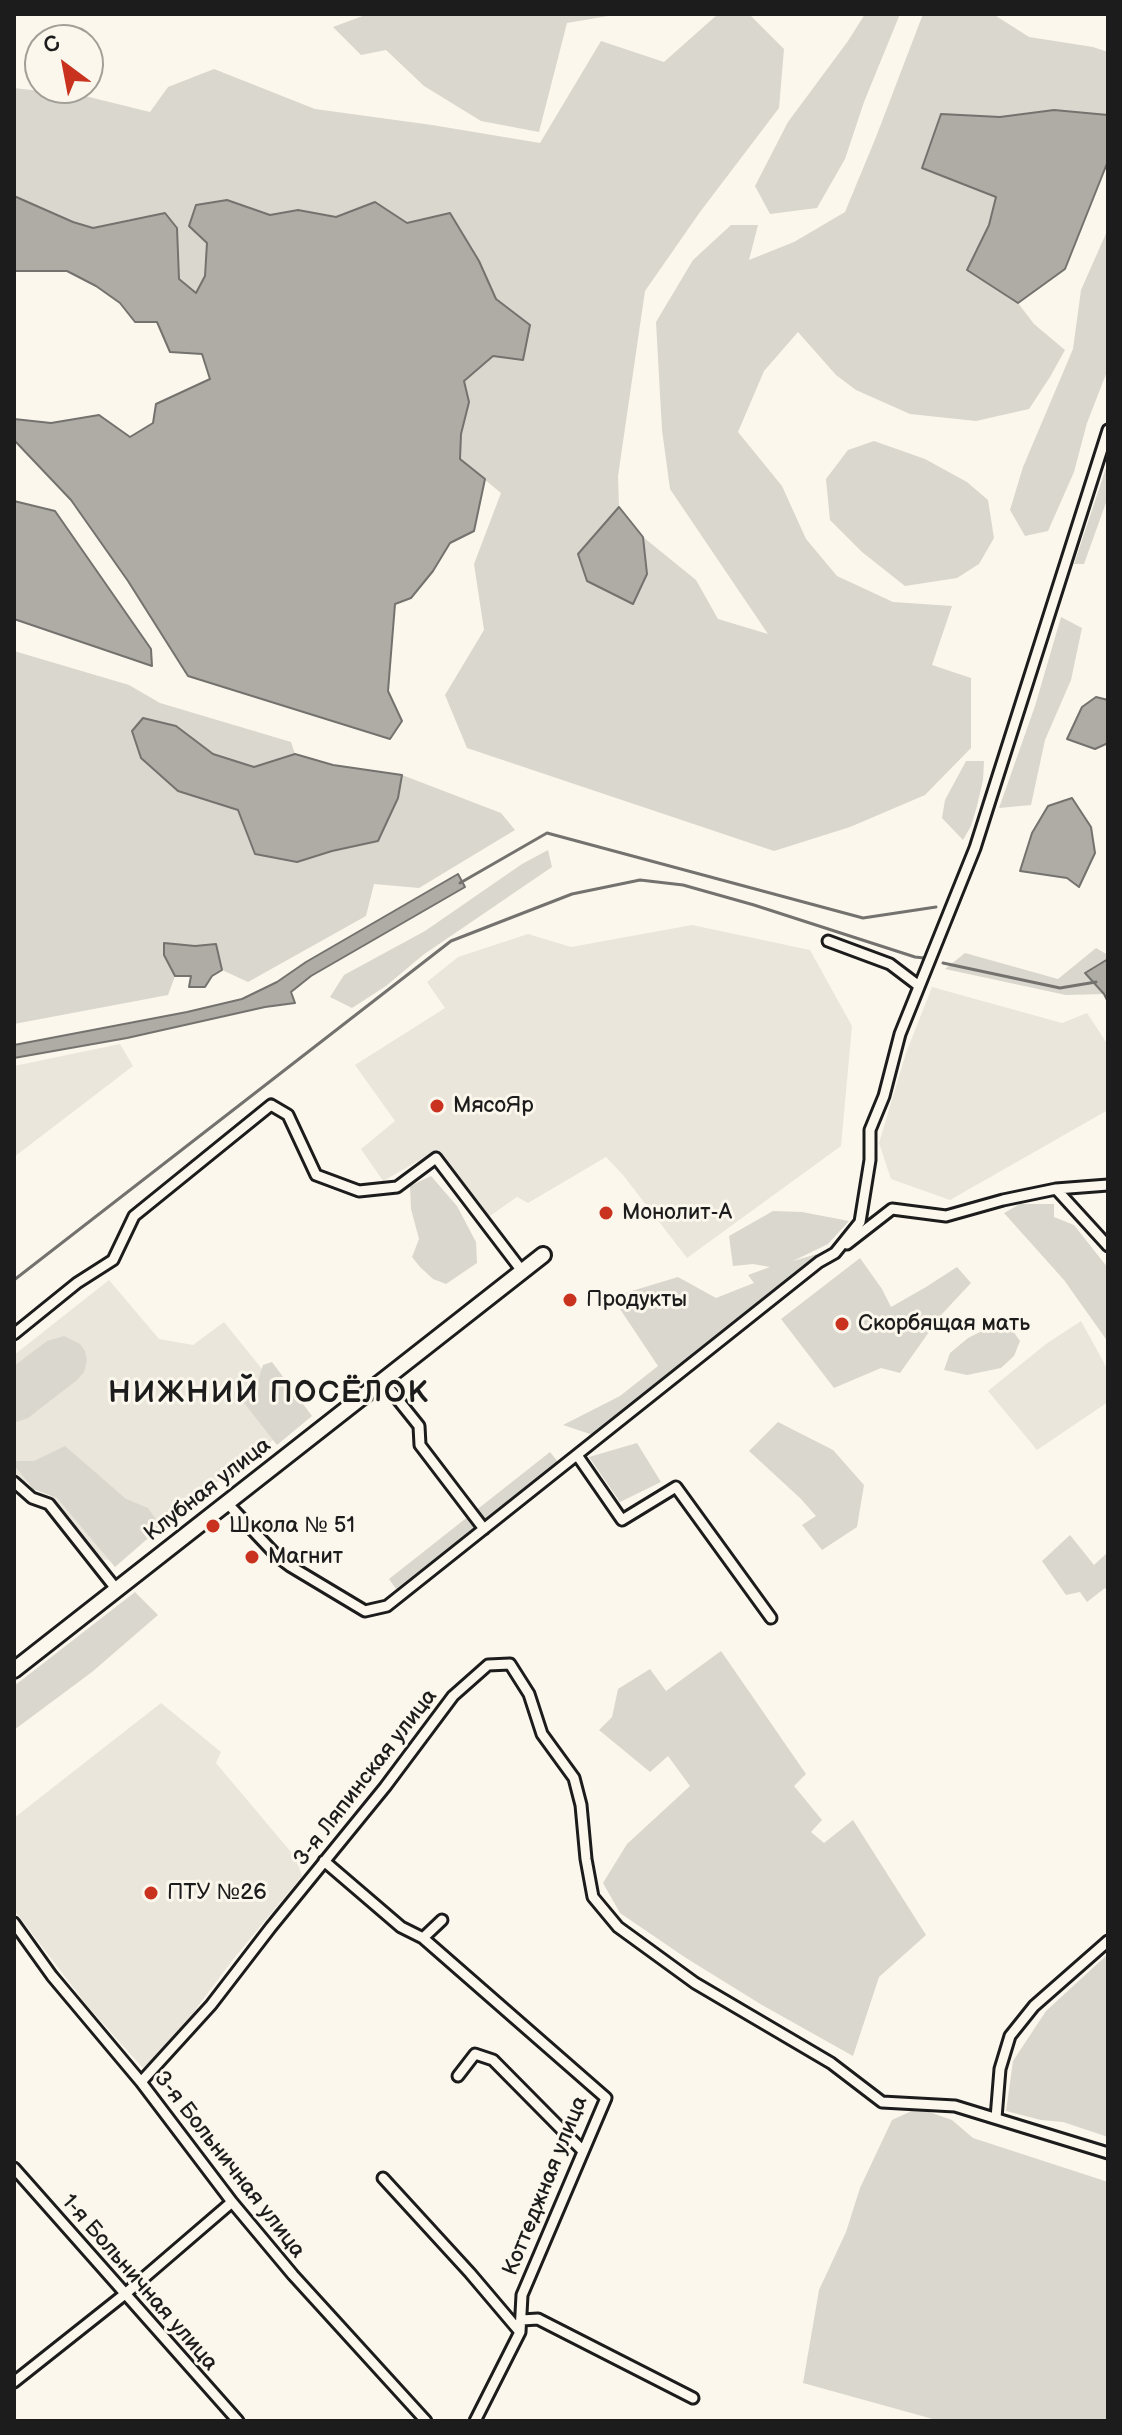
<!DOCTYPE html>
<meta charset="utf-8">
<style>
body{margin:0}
#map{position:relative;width:1122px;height:2435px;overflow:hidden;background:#fbf7ec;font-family:"Balsamiq Sans",sans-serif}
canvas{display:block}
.frame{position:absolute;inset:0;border:16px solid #1c1c1c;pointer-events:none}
.north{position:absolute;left:24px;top:24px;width:80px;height:80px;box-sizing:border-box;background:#fbf7ec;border:2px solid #a29f99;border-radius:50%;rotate:328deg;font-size:22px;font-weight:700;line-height:32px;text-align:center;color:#1c1c1c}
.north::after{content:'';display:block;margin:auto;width:28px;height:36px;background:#c8321e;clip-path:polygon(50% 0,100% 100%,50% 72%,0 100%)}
</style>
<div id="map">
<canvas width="1122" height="2435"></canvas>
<div class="frame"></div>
<div class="north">С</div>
</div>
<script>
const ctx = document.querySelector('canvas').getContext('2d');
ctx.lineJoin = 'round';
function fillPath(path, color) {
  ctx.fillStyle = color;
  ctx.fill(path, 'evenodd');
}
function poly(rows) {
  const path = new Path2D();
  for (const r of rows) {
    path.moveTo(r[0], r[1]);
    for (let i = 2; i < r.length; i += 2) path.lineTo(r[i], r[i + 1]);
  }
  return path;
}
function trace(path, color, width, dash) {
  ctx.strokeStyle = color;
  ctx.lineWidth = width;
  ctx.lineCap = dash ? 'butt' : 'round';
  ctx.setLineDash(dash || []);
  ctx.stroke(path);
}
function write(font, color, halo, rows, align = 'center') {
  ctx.font = font + ' "Balsamiq Sans",sans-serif';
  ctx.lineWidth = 6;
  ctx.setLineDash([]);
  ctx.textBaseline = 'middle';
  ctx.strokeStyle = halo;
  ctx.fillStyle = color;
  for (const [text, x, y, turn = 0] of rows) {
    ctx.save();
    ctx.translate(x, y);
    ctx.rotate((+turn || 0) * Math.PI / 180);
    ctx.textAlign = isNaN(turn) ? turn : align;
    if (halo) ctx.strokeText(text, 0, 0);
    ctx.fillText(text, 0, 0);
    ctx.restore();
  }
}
fillPath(poly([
 [692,925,810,950,852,1026,841,1146,687,1258,623,1175,606,1157,528,1203,517,1197,487,1218,434,1152,383,1181,361,1149,395,1121,355,1065,445,1008,427,982,458,957,528,934,571,947],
 [932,987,1062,1023,1087,1013,1108,1045,1108,1110,950,1200,891,1179,879,1143,906,1053],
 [120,1044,133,1066,14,1157,14,1066],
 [109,1280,159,1339,193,1345,224,1322,292,1406,289,1428,114,1561,101,1559,35,1476,23,1484,14,1474,14,1355],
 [1081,1321,1108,1370,1108,1402,1037,1450,988,1391,1046,1344],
 [161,1703,221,1752,216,1763,296,1858,302,1876,235,1957,198,2006,184,2030,143,2068,89,2008,14,1910,14,1818]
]), '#eae6dc');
fillPath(poly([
 [368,14,620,14,567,23,539,132,481,121,424,86,386,50,361,55,333,27],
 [718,14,749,14,784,49,779,108,700,212,645,291,618,476,619,507,578,555,647,574,643,537,696,580,718,619,768,634,670,489,662,430,656,322,693,260,731,225,758,225,749,260,794,242,845,212,876,137,923,14,993,14,1029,37,1093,47,1108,52,1108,117,1054,110,1000,117,942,114,923,168,997,197,989,225,967,270,1018,303,1034,324,1065,350,1050,377,1029,409,976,421,910,414,856,390,836,375,798,332,764,371,738,432,782,486,806,539,837,576,893,602,952,606,932,665,971,678,971,748,925,795,850,827,774,851,467,748,445,695,484,630,474,564,501,493,460,459,461,434,469,402,464,381,530,325,496,299,479,261,450,213,407,223,375,202,336,217,298,210,270,215,227,200,207,243,205,276,196,293,179,279,177,257,131,219,93,228,73,222,14,196,14,88,85,96,150,112,168,87,214,69,315,109,432,125,540,143,601,41,664,62],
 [865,14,900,14,864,102,845,159,817,208,770,214,755,186,788,122,848,41],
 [1108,229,1108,369,1087,423,1074,472,1048,531,1025,536,1010,510,1023,467,1073,349,1081,290],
 [874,441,925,459,967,482,988,500,994,538,979,564,957,578,905,586,862,552,830,520,826,479,848,450],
 [1108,462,1108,497,1084,564,1074,564],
 [1061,617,1082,628,1071,680,1045,740,1031,805,999,808,1035,706],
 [14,651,129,685,160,703,291,742,295,754,255,767,213,754,176,726,178,791,238,810,255,854,297,862,332,851,398,798,402,775,501,813,515,830,419,888,374,884,366,916,248,982,222,970,216,944,195,946,164,943,164,955,175,976,168,995,14,1024],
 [966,761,984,761,983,780,977,806,971,826,963,840,942,818,945,800],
 [548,850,552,867,423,955,386,986,352,1008,330,997,344,975,425,931,522,864],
 [1096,948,1108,955,1108,959,1085,973,1104,994,1066,995,945,969,965,953,1058,979],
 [431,1176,457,1206,476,1242,477,1263,446,1284,433,1279,420,1267,412,1257,419,1239,411,1209,410,1186],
 [1020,1204,1054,1204,1054,1217,1074,1225,1108,1268,1108,1342,1064,1280,1004,1213],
 [773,1211,802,1212,849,1221,828,1244,793,1261,831,1250,593,1435,563,1425,620,1396,658,1366,612,1297,678,1277,716,1298,754,1283,748,1275,770,1267,753,1264,733,1266,729,1236],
 [860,1258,882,1289,891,1307,926,1287,957,1267,971,1283,941,1315,900,1373,881,1368,834,1388,781,1319],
 [1008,1324,1020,1341,1014,1356,1001,1368,967,1375,944,1370,950,1353,968,1338,988,1328],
 [64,1336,80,1344,85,1351,87,1361,84,1372,77,1380,28,1418,14,1423,14,1366,47,1341],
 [272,1362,312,1416,277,1445,241,1399,256,1387,263,1365],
 [778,1422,833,1450,864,1485,857,1527,822,1550,802,1525,816,1516,801,1499,749,1451],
 [637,1443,661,1482,620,1502,589,1457],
 [65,1446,126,1499,148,1508,161,1527,115,1567,57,1498,33,1489,14,1465,14,1461,34,1461],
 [550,1452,558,1462,396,1589,389,1579],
 [1070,1535,1094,1565,1108,1552,1108,1591,1105,1588,1087,1602,1080,1592,1066,1595,1042,1561],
 [135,1592,158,1615,92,1672,14,1730,14,1686],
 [721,1651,806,1774,794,1786,822,1820,811,1832,824,1843,853,1820,926,1935,879,1977,853,2056,762,2005,686,1958,620,1913,603,1883,627,1844,690,1786,668,1756,650,1772,599,1730,612,1717,618,1689,650,1669,666,1691],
 [1108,1954,1108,2137,1063,2122,1041,2120,1006,2111,1013,2061,1046,2011],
 [918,2108,952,2120,973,2138,1108,2182,1108,2421,940,2421,803,2383,819,2290,846,2232,860,2188,892,2120]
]), '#dad7ce');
const water = poly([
 [1054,110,1108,115,1108,161,1065,269,1018,303,967,270,989,225,996,197,922,168,941,114,1000,117,1054,110],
 [14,196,73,222,93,228,165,213,177,228,179,279,196,293,205,276,207,243,189,226,196,205,227,200,270,215,298,210,336,217,375,202,407,223,450,213,479,261,496,299,530,325,523,360,493,356,464,381,469,402,461,434,460,459,485,479,474,531,450,543,433,571,411,598,395,604,388,691,402,721,390,739,188,676,128,581,71,500,14,440,14,419,51,423,99,415,130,437,153,423,156,404,210,379,202,354,170,352,157,322,135,322,120,303,96,286,67,271,14,271,14,196],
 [14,501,55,511,151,649,152,666,14,619,14,501],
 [619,507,643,537,647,574,633,604,587,581,578,554,619,507],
 [1096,697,1108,700,1108,743,1095,749,1067,739,1082,707,1096,697],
 [143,718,176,726,213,754,254,767,295,754,333,765,402,775,398,798,378,841,332,851,297,862,255,854,238,810,178,791,141,758,132,731,143,718],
 [1072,798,1091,827,1095,853,1079,887,1067,878,1020,871,1032,833,1048,806,1072,798],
 [458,874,465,887,311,976,291,992,295,1003,265,1007,127,1038,14,1058,14,1045,187,1012,242,999,277,982,306,962,458,874],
 [164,943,195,946,216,944,222,970,212,976,205,987,189,987,191,976,175,976,164,955,164,943],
 [1108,959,1108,1002,1104,994,1085,973,1108,959]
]);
fillPath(water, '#afaca5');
trace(water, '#74726e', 2);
trace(poly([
 [460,883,547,833,863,918,936,907],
 [943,963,1060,988,1096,982],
 [14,1280,451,941,572,894,640,880,683,885,754,905,915,957,924,958]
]), '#74726e', 3);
const street = poly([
 [828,941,890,964,919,986],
 [1056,1189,1108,1246],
 [847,1244,892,1209,946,1216,1003,1200,1056,1189,1108,1185],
 [14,1334,77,1283,113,1260,134,1216,271,1105,288,1115,316,1175,359,1191,397,1187,436,1158,522,1271],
 [383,1381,419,1426,420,1445,484,1529],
 [577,1455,622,1520,676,1487,771,1618],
 [14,1482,32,1498,49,1504,117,1590],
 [227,1503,278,1557,290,1566,365,1611,387,1606,819,1262,835,1253,860,1222,870,1160,870,1130,884,1096,900,1034,975,848,1108,430],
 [324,1861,401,1927,423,1938,442,1920],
 [14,1923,52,1976,141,2082,232,2202,293,2275,426,2421],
 [423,1938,606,2098,522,2295,520,2332,475,2421],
 [458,2076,475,2054,493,2060,583,2151],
 [141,2082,211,2005,271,1927,385,1787,453,1696,488,1665,510,1664,529,1694,542,1734,574,1778,581,1805,586,1859,593,1897,618,1927,695,1983,831,2063,882,2102,955,2106,1108,2153],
 [996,2118,1000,2069,1010,2036,1034,2006,1108,1941],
 [14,2168,238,2421],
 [383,2178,470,2273,520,2332],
 [522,2320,538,2319,693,2398],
 [14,2382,125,2294,232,2202]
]);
const secondary = poly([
 [14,1670,543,1255]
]);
trace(street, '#1c1c1c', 15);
trace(secondary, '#1c1c1c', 20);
trace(street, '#fbf7ec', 9);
trace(secondary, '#fbf7ec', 14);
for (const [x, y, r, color] of [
 [437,1106,8,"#c8321e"],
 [606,1213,8,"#c8321e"],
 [570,1300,8,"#c8321e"],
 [842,1324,8,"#c8321e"],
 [213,1526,8,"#c8321e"],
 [252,1557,8,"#c8321e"],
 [151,1893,8,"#c8321e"]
]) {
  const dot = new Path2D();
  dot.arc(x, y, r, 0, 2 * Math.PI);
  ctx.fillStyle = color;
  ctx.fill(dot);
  trace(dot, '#fbf7ec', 3);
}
write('22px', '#1c1c1c', '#fbf7ec', [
 ["МясоЯр",453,1106],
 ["Монолит-А",622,1213],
 ["Продукты",586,1300],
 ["Скорбящая мать",858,1324],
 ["Школа № 51",229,1526],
 ["Магнит",268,1557],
 ["ПТУ №26",167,1893]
], 'left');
write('22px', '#1c1c1c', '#fbf7ec', [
 ["Клубная улица",208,1490,-38],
 ["3-я Ляпинская улица",366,1778,-52],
 ["3-я Больничная улица",229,2165,52],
 ["Коттеджная улица",546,2186,-68],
 ["1-я Больничная улица",139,2283,49]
]);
ctx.letterSpacing = '2px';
write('bold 30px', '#1c1c1c', '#fbf7ec', [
 ["НИЖНИЙ ПОСЁЛОК",269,1394]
]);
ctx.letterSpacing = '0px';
</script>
